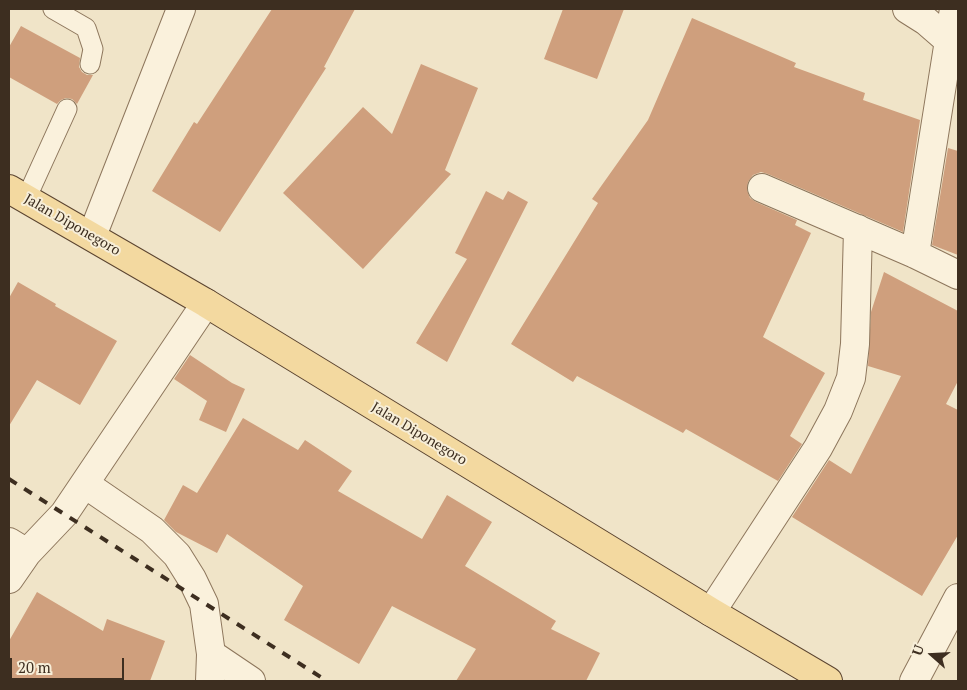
<!DOCTYPE html>
<style>
body{margin:0}
#map{position:relative;width:967px;height:690px;overflow:hidden;background:#f0e4c8;font-family:"PT Serif",serif}
canvas{display:block}
.frame{position:absolute;inset:0;border:10px solid #3d2e20;pointer-events:none}
.north{position:absolute;left:907px;top:630px;width:50px;height:50px;-webkit-text-stroke:4px #f7eed8;paint-order:stroke;rotate:289deg;font-size:14px;font-weight:700;line-height:20px;text-align:center;color:#3d2e20}
.north::after{content:'';display:block;margin:auto;width:18px;height:22px;background:#3d2e20;clip-path:polygon(50% 0,100% 100%,50% 72%,0 100%)}
.scale{position:absolute;left:10px;top:658px;width:114px;height:22px;box-sizing:border-box;border:2px solid #3d2e20;border-top:0;padding-left:6px;font-size:15px;line-height:18px;white-space:nowrap;color:#3d2e20;-webkit-text-stroke:4px #f7eed8;paint-order:stroke}
</style>
<div id="map">
<canvas width="967" height="690"></canvas>
<div class="frame"></div>
<div class="north">U</div>
<div class="scale">20 m</div>
</div>
<script>
const ctx = document.querySelector('canvas').getContext('2d');
ctx.lineJoin = 'round';
function fillPath(path, color) {
  ctx.fillStyle = color;
  ctx.fill(path, 'evenodd');
}
function poly(rows) {
  const path = new Path2D();
  for (const r of rows) {
    path.moveTo(r[0], r[1]);
    for (let i = 2; i < r.length; i += 2) path.lineTo(r[i], r[i + 1]);
  }
  return path;
}
function trace(path, color, width, dash) {
  ctx.strokeStyle = color;
  ctx.lineWidth = width;
  ctx.lineCap = dash ? 'butt' : 'round';
  ctx.setLineDash(dash || []);
  ctx.stroke(path);
}
function write(font, color, halo, rows, align = 'center') {
  ctx.font = font + ' "PT Serif",serif';
  ctx.lineWidth = 4;
  ctx.setLineDash([]);
  ctx.textBaseline = 'middle';
  ctx.strokeStyle = halo;
  ctx.fillStyle = color;
  for (const [text, x, y, turn = 0] of rows) {
    ctx.save();
    ctx.translate(x, y);
    ctx.rotate((+turn || 0) * Math.PI / 180);
    ctx.textAlign = isNaN(turn) ? turn : align;
    if (halo) ctx.strokeText(text, 0, 0);
    ctx.fillText(text, 0, 0);
    ctx.restore();
  }
}
fillPath(poly([
 [272,9,355,9,324,67,326,68,220,232,152,191,194,122,197,124],
 [563,9,624,9,597,79,544,59],
 [692,18,796,63,794,67,865,93,863,100,920,120,903,232,768,174,761,172,753,175,748,182,747,190,750,198,756,202,797,220,795,225,811,233,763,337,825,373,790,436,802,444,778,481,686,429,683,433,577,376,573,382,511,344,598,203,592,199,648,120],
 [21,26,80,58,79,67,82,72,87,75,93,75,77,104,72,99,66,98,61,100,57,104,9,77,9,47],
 [421,64,478,88,445,170,451,174,363,269,283,193,363,107,392,134],
 [948,148,958,151,958,255,932,245],
 [486,191,503,200,508,191,528,202,447,362,416,343,467,259,455,253],
 [884,272,958,311,958,381,946,404,958,410,958,535,922,596,792,517,829,460,851,474,901,376,868,366,871,312],
 [18,282,56,304,55,306,117,341,80,405,37,380,9,426,9,298],
 [190,355,232,383,245,389,226,432,199,420,207,401,174,379],
 [243,418,298,450,305,440,352,471,338,491,422,539,447,495,492,522,465,566,556,621,551,629,600,653,586,681,456,681,476,649,392,606,359,664,284,620,303,586,227,534,217,553,176,532,164,520,183,485,197,493],
 [37,592,103,631,107,619,165,641,150,681,9,681,9,641]
]), '#cf9f7d');
const lane = poly([
 [53,9,86,28,93,49,90,64],
 [26,199,67,109]
]);
const street = poly([
 [907,9,926,21,949,41,958,44],
 [762,188,915,254,958,275],
 [92,236,181,9],
 [915,254,954,9],
 [85,484,152,530,177,555,192,579,204,604,211,654,210,681],
 [9,542,27,553,64,514,206,303],
 [9,579,27,553],
 [711,612,818,448,838,411,851,378,855,344,858,229],
 [211,654,251,681],
 [914,681,958,598]
]);
const primary = poly([
 [9,189,206,303,711,612,828,681]
]);
trace(lane, '#8d765c', 21);
trace(street, '#8d765c', 30);
trace(primary, '#5b4430', 30);
trace(lane, '#faf1dc', 19);
trace(street, '#faf1dc', 28);
trace(primary, '#f3d9a0', 28);
trace(poly([
 [9,479,327,681]
]), '#3d2e20', 4, [9, 9]);
write('14px', '#3d2e20', '#f7eed8', [
 ["Jalan Diponegoro",72,225,30],
 ["Jalan Diponegoro",419,434,31]
]);
</script>
